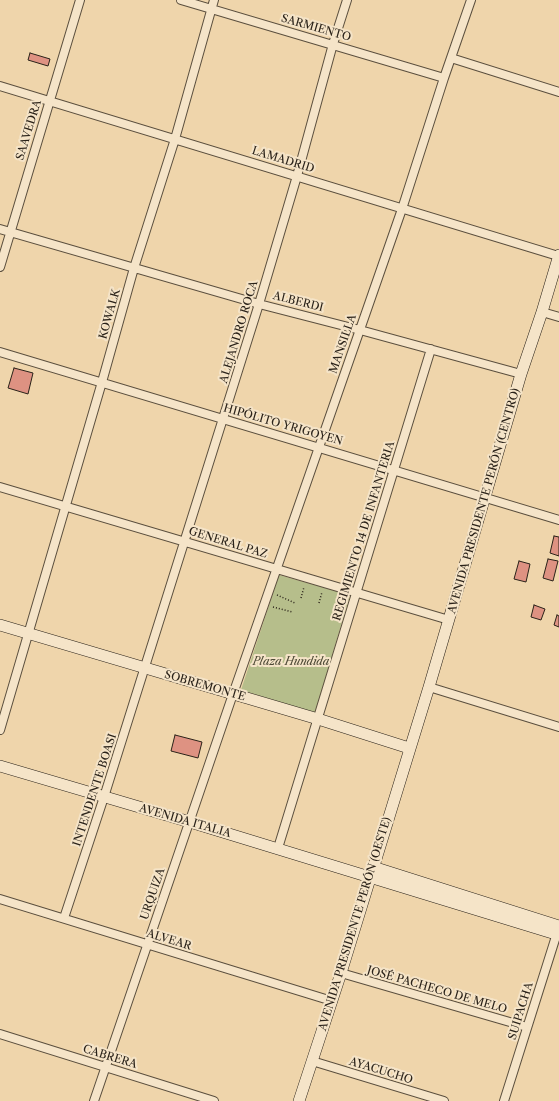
<!DOCTYPE html>
<meta charset="utf-8">
<style>
body{margin:0}
canvas{display:block;background:#efd5ab}
</style>
<canvas width="559" height="1101"></canvas>
<script>
const ctx = document.querySelector('canvas').getContext('2d');
ctx.lineJoin = 'round';
function fillPath(path, color) {
  ctx.fillStyle = color;
  ctx.fill(path, 'evenodd');
}
function poly(rows) {
  const path = new Path2D();
  for (const r of rows) {
    path.moveTo(r[0], r[1]);
    for (let i = 2; i < r.length; i += 2) path.lineTo(r[i], r[i + 1]);
  }
  return path;
}
function trace(path, color, width, dash) {
  ctx.strokeStyle = color;
  ctx.lineWidth = width;
  ctx.lineCap = dash ? 'butt' : 'round';
  ctx.setLineDash(dash || []);
  ctx.stroke(path);
}
function write(font, color, halo, rows, align = 'center') {
  ctx.font = font + ' "Libre Caslon Text",serif';
  ctx.lineWidth = 4;
  ctx.setLineDash([]);
  ctx.textBaseline = 'middle';
  ctx.strokeStyle = halo;
  ctx.fillStyle = color;
  for (const [text, x, y, turn = 0] of rows) {
    ctx.save();
    ctx.translate(x, y);
    ctx.rotate((+turn || 0) * Math.PI / 180);
    ctx.textAlign = isNaN(turn) ? turn : align;
    if (halo) ctx.strokeText(text, 0, 0);
    ctx.fillText(text, 0, 0);
    ctx.restore();
  }
}
fillPath(poly([
 [279,575,350,595,315,713,241,690]
]), '#b6be8b');
const building = poly([
 [30,53,50,59,48,66,28,60,30,53],
 [14,368,33,373,28,394,8,388,14,368],
 [554,536,559,537,559,556,550,553,554,536],
 [548,559,558,561,553,581,543,578,548,559],
 [519,561,530,564,526,582,514,579,519,561],
 [534,605,545,609,541,620,531,617,534,605],
 [557,615,559,616,559,627,554,625,557,615],
 [175,735,202,742,198,758,171,751,175,735]
]);
fillPath(building, '#de9282');
trace(building, '#2a2219', 1);
const minor = poly([
 [181,0,444,78],
 [451,58,559,92],
 [0,86,558,256],
 [0,229,259,304,360,330,521,374],
 [0,267,80,0],
 [542,312,559,317],
 [0,352,559,520],
 [0,487,449,620],
 [429,687,559,727],
 [0,730,102,382,134,268,175,139,214,0],
 [278,848,431,349],
 [0,899,332,1001],
 [64,918,104,797,259,304,297,176,333,44,347,0],
 [341,973,527,1027],
 [0,1034,214,1101],
 [312,1061,444,1101],
 [94,1101,233,694,402,209,444,78,471,0],
 [504,1101,558,930]
]);
const secondary = poly([
 [0,625,318,719,409,748],
 [0,766,190,822,559,935],
 [373,867,559,926],
 [299,1101,341,973,429,687,521,374,542,312,559,255]
]);
trace(minor, '#5b4f3e', 10);
trace(secondary, '#2a2219', 12);
trace(poly([
 [277,595,295,603],
 [301,598,304,587],
 [319,603,322,592],
 [273,607,292,612]
]), '#2a2219', 1.5, [1, 2]);
trace(minor, '#f5e4c8', 8);
trace(secondary, '#f5e4c8', 11);
write('11px', '#2a2219', '#f5e4c8', [
 ["SARMIENTO",316,28,16],
 ["SAAVEDRA",29,130,-73],
 ["LAMADRID",283,160,17],
 ["ALBERDI",298,302,14],
 ["KOWALK",110,314,-74],
 ["ALEJANDRO ROCA",239,332,-73],
 ["MANSILLA",343,344,-71],
 ["HIPÓLITO YRIGOYEN",283,425,16],
 ["AVENIDA PRESIDENTE PERÓN (CENTRO)",484,501,-74],
 ["REGIMIENTO 14 DE INFANTERIA",364,531,-73],
 ["GENERAL PAZ",228,543,17],
 ["SOBREMONTE",205,686,16],
 ["INTENDENTE BOASI",95,790,-72],
 ["AVENIDA ITALIA",185,821,16],
 ["URQUIZA",153,894,-71],
 ["AVENIDA PRESIDENTE PERÓN (OESTE)",355,924,-73],
 ["ALVEAR",169,940,17],
 ["JOSÉ PACHECO DE MELO",437,990,16],
 ["SUIPACHA",521,1011,-73],
 ["CABRERA",110,1057,17],
 ["AYACUCHO",381,1071,17]
]);
write('italic 11px', '#4d4936', '#f5e4c8', [
 ["Plaza Hundida",291,662]
]);
</script>
